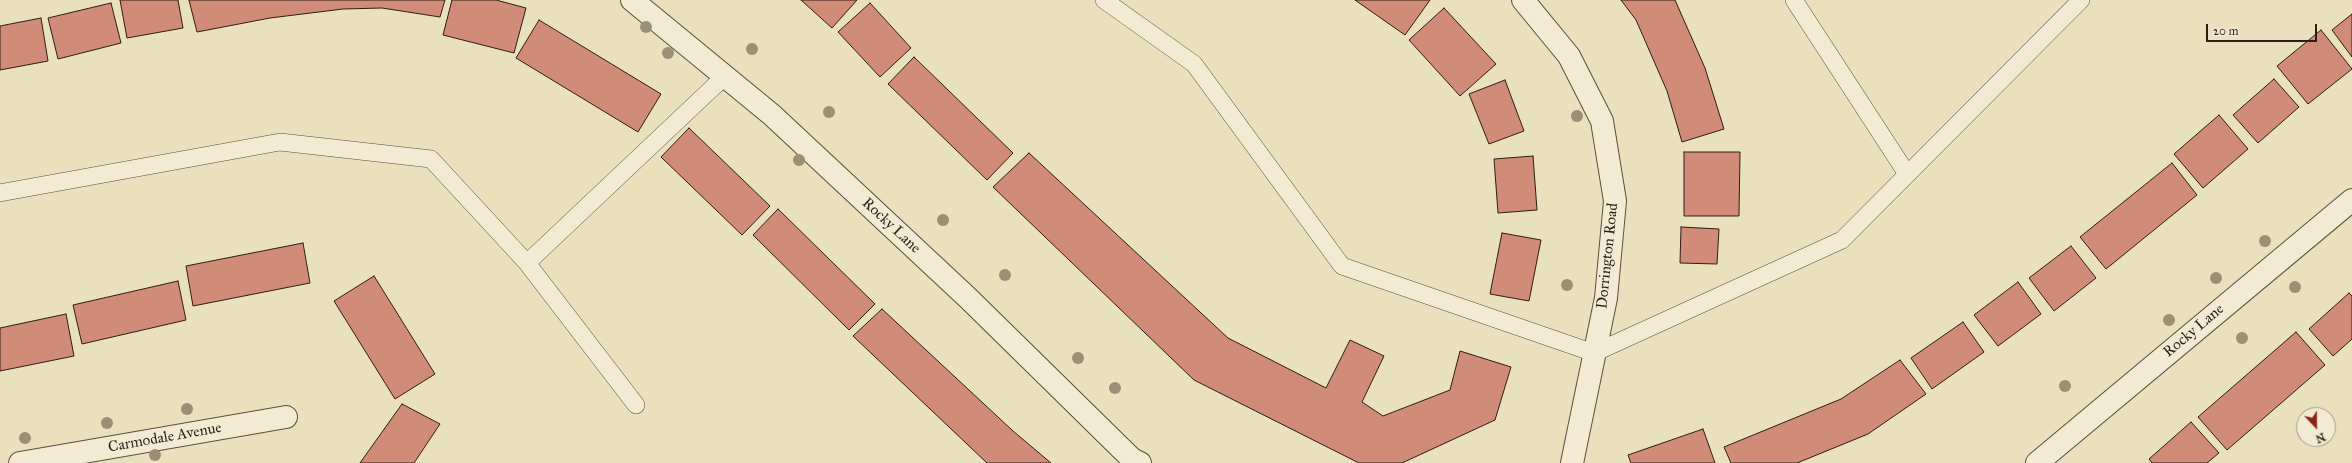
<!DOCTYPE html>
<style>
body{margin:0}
#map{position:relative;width:2352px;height:463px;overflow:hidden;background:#e9e0bd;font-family:"IM FELL Great Primer",serif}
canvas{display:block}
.north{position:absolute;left:2296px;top:407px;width:40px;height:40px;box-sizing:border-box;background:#f1ebd4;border:1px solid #a49888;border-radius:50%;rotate:158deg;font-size:11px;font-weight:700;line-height:16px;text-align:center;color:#301c15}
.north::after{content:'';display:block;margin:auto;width:14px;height:18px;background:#8f2418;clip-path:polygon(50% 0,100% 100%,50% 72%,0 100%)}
.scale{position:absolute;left:2206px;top:24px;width:111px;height:18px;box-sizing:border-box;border:2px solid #301c15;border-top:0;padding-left:5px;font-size:12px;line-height:14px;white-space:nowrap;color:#301c15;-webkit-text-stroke:3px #f1ebd4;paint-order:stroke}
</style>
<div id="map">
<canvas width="2352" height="463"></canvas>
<div class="north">N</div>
<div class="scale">20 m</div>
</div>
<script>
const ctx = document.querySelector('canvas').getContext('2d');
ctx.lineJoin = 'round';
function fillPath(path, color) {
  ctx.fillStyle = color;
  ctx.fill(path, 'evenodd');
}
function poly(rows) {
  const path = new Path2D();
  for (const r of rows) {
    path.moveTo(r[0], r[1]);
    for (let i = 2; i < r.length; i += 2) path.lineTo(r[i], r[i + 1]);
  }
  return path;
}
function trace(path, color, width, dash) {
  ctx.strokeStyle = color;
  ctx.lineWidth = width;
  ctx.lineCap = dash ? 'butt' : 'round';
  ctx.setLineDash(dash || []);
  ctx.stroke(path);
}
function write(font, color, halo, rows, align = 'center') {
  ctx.font = font + ' "IM FELL Great Primer",serif';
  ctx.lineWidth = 3;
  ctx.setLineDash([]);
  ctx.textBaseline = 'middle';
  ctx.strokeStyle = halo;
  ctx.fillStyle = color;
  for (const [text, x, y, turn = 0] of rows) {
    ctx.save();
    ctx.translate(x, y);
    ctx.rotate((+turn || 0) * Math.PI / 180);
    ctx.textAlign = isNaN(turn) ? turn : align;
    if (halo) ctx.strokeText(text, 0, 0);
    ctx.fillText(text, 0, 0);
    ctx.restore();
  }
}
const building = poly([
 [120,0,178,0,183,28,127,38,120,0],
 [189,0,445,0,440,17,382,8,343,9,270,18,197,32,189,0],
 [452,0,496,0,526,8,514,53,443,35,452,0],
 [801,0,857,0,832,28,801,0],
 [1355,0,1430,0,1405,35,1355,0],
 [1621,0,1675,0,1705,68,1724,129,1682,142,1667,91,1636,20,1621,0],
 [111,3,121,43,58,59,48,18,111,3],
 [870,3,911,48,880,77,838,32,870,3],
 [1444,8,1496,64,1460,96,1409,40,1444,8],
 [2352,14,2352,57,2332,30,2352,14],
 [41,18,48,61,0,70,0,26,41,18],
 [539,20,661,94,638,132,516,58,539,20],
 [2321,30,2352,69,2308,104,2277,66,2321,30],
 [914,57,1013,153,987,180,888,84,914,57],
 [2274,79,2299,107,2258,143,2233,115,2274,79],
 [1505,80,1524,131,1489,144,1469,94,1505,80],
 [2219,115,2248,149,2203,188,2174,154,2219,115],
 [689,128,770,206,742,235,661,157,689,128],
 [1684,152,1740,152,1739,216,1684,216,1684,152],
 [1029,153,1228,338,1326,388,1350,340,1384,356,1362,402,1383,416,1450,390,1460,351,1511,367,1495,420,1402,463,1359,463,1194,380,993,187,1029,153],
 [1533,156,1537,210,1498,213,1494,159,1533,156],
 [2172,163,2197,195,2106,269,2080,237,2172,163],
 [778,209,875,304,849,330,753,235,778,209],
 [1681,227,1719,229,1717,264,1680,263,1681,227],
 [1502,233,1541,240,1529,301,1490,294,1502,233],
 [303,243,310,283,193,306,186,266,303,243],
 [2071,246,2096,278,2054,311,2029,278,2071,246],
 [374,276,435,374,395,399,334,301,374,276],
 [178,281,186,320,82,344,73,305,178,281],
 [2018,282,2041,314,1998,346,1974,315,2018,282],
 [2349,293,2352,296,2352,339,2333,356,2309,329,2349,293],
 [882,309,1013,431,1051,463,987,463,853,336,882,309],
 [66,314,74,356,0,371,0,328,66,314],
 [1963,322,1984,352,1932,389,1911,358,1963,322],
 [2296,332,2325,365,2227,450,2198,417,2296,332],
 [1900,360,1926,394,1868,434,1797,463,1731,463,1724,447,1841,399,1900,360],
 [402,404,440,424,414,463,360,463,402,404],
 [2191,422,2219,453,2207,463,2152,463,2149,459,2191,422],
 [1703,429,1715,463,1631,463,1628,455,1703,429]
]);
fillPath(building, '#d08b79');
trace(building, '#301c15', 1);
const service = poly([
 [1104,0,1194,64,1342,266,1594,353,1842,240,2081,0],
 [1794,0,1907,174],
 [0,193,280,142,431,159,527,263,636,405],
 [527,263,725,76]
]);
const minor = poly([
 [632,0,772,115,968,298,1132,459,1140,463],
 [1523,0,1569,56,1602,121,1615,201,1606,298,1572,463],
 [20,463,286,417],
 [2037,463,2352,200]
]);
trace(service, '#5e4d3f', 18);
trace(minor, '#5e4d3f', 24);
trace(service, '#f1ebd4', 17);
trace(minor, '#f1ebd4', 22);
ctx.fillStyle = '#999075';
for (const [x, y] of [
 [646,27],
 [752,49],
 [668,53],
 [829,112],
 [1577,116],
 [799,160],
 [943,220],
 [2265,241],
 [1005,275],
 [2216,278],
 [1567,285],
 [2295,287],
 [2169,320],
 [2242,338],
 [1078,358],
 [2065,386],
 [1115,388],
 [187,409],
 [107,423],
 [25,438],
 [155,455]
]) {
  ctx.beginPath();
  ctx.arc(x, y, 6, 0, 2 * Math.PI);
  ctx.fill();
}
write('15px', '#301c15', '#f1ebd4', [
 ["Rocky Lane",891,226,43],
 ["Dorrington Road",1608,256,-84],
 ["Rocky Lane",2194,331,-40],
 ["Carmodale Avenue",165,438,-10]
]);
</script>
